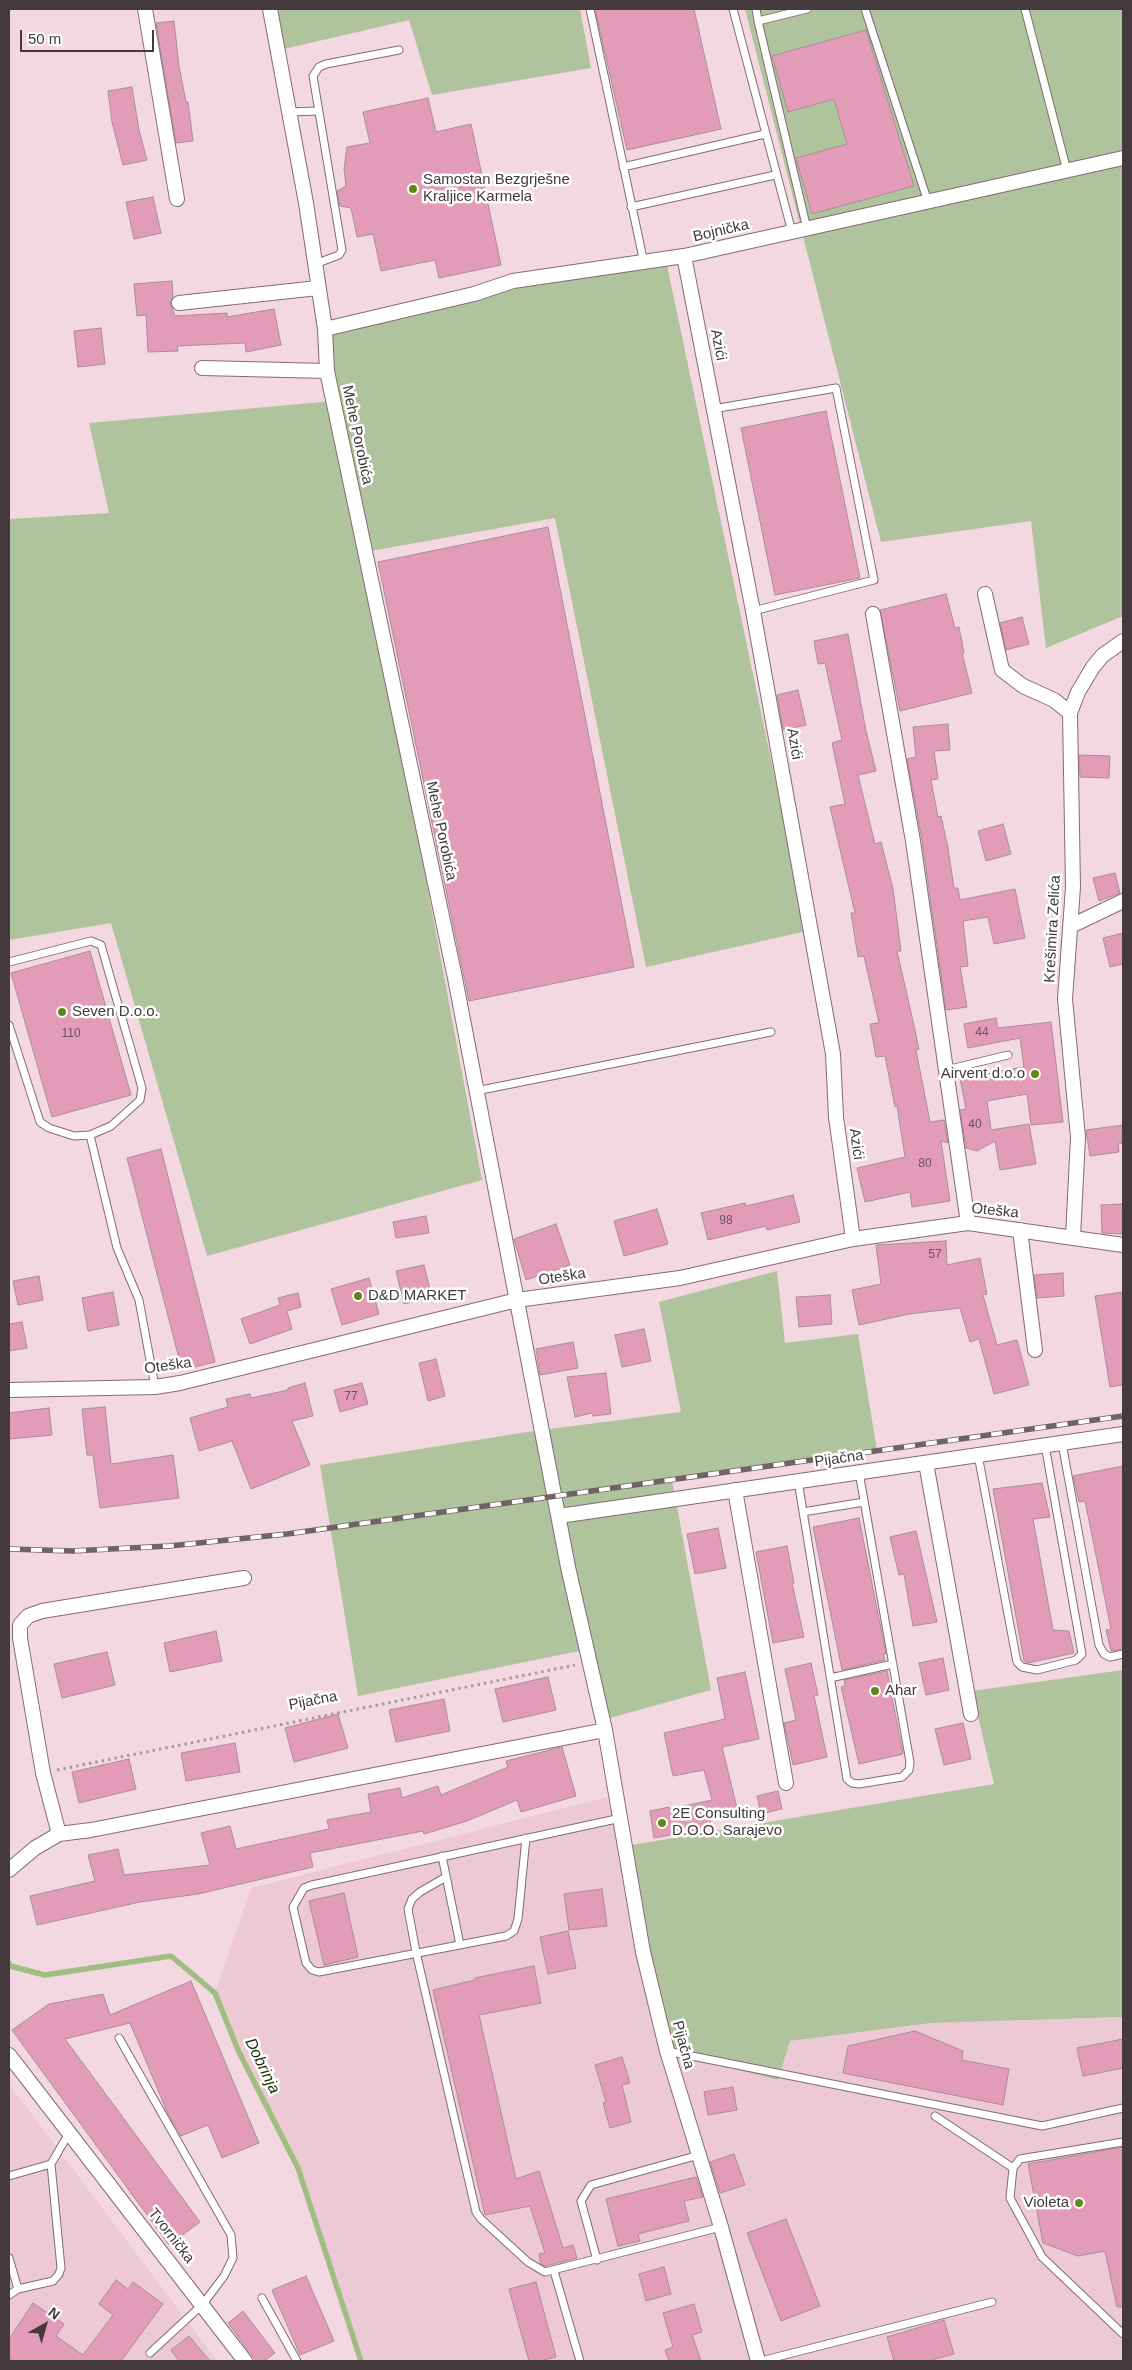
<!DOCTYPE html>
<meta charset="utf-8">
<style>
body{margin:0}
#map{position:relative;width:1132px;height:2370px;overflow:hidden;background:#f3d7e1;font-family:Arial,sans-serif}
canvas{display:block}
.frame{position:absolute;inset:0;border:10px solid #44393d;pointer-events:none}
.north{position:absolute;left:20px;top:2300px;width:50px;height:50px;-webkit-text-stroke:4px #fff;paint-order:stroke;rotate:38deg;font-size:14px;font-weight:700;line-height:20px;text-align:center;color:#44393d}
.north::after{content:'';display:block;margin:auto;width:18px;height:22px;background:#44393d;clip-path:polygon(50% 0,100% 100%,50% 72%,0 100%)}
.scale{position:absolute;left:20px;top:30px;width:134px;height:22px;box-sizing:border-box;border:2px solid #44393d;border-top:0;padding-left:6px;font-size:15px;line-height:18px;white-space:nowrap;color:#44393d;-webkit-text-stroke:4px #fff;paint-order:stroke}
</style>
<div id="map">
<canvas width="1132" height="2370"></canvas>
<div class="frame"></div>
<div class="north">N</div>
<div class="scale">50 m</div>
</div>
<script>
const ctx = document.querySelector('canvas').getContext('2d');
ctx.lineJoin = 'round';
function fillPath(path, color) {
  ctx.fillStyle = color;
  ctx.fill(path, 'evenodd');
}
function poly(rows) {
  const path = new Path2D();
  for (const r of rows) {
    path.moveTo(r[0], r[1]);
    for (let i = 2; i < r.length; i += 2) path.lineTo(r[i], r[i + 1]);
  }
  return path;
}
function trace(path, color, width, dash) {
  ctx.strokeStyle = color;
  ctx.lineWidth = width;
  ctx.lineCap = dash ? 'butt' : 'round';
  ctx.setLineDash(dash || []);
  ctx.stroke(path);
}
function write(font, color, halo, rows, align = 'center') {
  ctx.font = font + ' Arial,sans-serif';
  ctx.lineWidth = 5;
  ctx.setLineDash([]);
  ctx.textBaseline = 'middle';
  ctx.strokeStyle = halo;
  ctx.fillStyle = color;
  for (const [text, x, y, turn = 0] of rows) {
    ctx.save();
    ctx.translate(x, y);
    ctx.rotate((+turn || 0) * Math.PI / 180);
    ctx.textAlign = isNaN(turn) ? turn : align;
    if (halo) ctx.strokeText(text, 0, 0);
    ctx.fillText(text, 0, 0);
    ctx.restore();
  }
}
fillPath(poly([
 [608,1797,668,2052,778,2080,790,2041,931,2023,1123,2017,1123,2361,361,2361,298,2168,215,1993,251,1888],
 [9,2084,217,2361,9,2361]
]), '#edc9d6');
fillPath(poly([
 [278,9,580,9,591,68,432,95,409,20,284,49],
 [745,9,1123,9,1123,616,1046,648,1031,521,881,542],
 [664,251,807,931,646,967,555,518,365,552,482,1180,207,1256,111,923,9,940,9,519,109,513,89,423,333,401,323,324],
 [777,1271,785,1343,858,1334,877,1451,672,1480,711,1690,599,1721,589,1649,358,1696,320,1465,527,1432,681,1412,659,1302],
 [1123,1670,1123,2017,931,2023,790,2041,778,2080,668,2052,620,1847,994,1784,972,1691]
]), '#afc39c');
trace(poly([
 [9,1963,10,1966,45,1975,171,1956,215,1993,238,2050,298,2168,361,2361]
]), '#a0be81', 5.5);
const building = poly([
 [595,9,694,9,721,129,627,150,595,9],
 [174,21,179,66,186,102,188,102,193,141,176,143,156,23,174,21],
 [866,30,914,186,812,214,796,158,847,144,834,99,788,112,772,56,866,30],
 [132,87,139,130,147,160,123,165,112,122,108,91,132,87],
 [428,98,436,132,471,124,501,265,439,278,435,260,381,271,373,234,357,237,351,208,340,206,337,191,346,186,344,169,347,147,370,143,363,112,428,98],
 [153,197,161,233,134,239,126,202,153,197],
 [172,281,173,297,170,303,175,316,227,313,227,317,274,309,281,345,246,352,245,343,177,346,178,351,148,352,146,315,137,316,134,284,172,281],
 [101,328,105,364,78,367,74,331,101,328],
 [826,411,860,578,775,595,741,428,826,411],
 [548,527,634,967,469,1001,378,562,548,527],
 [946,594,955,628,959,627,964,653,962,653,972,693,900,711,880,610,946,594],
 [1022,617,1029,644,1006,650,1000,623,1022,617],
 [848,634,866,731,876,771,858,775,875,844,881,842,893,889,901,951,897,951,912,1017,919,1049,916,1050,930,1122,944,1120,948,1143,941,1141,950,1201,912,1207,910,1192,865,1202,857,1168,905,1157,897,1106,895,1107,885,1056,876,1057,870,1024,879,1023,864,956,858,957,851,913,855,913,830,807,845,804,832,743,842,740,825,663,818,664,814,641,848,634],
 [798,690,806,725,783,730,777,695,798,690],
 [948,724,950,750,934,751,938,779,931,780,938,817,941,816,948,848,954,888,958,888,960,900,1015,889,1025,938,994,944,988,917,963,921,968,966,960,967,967,1007,946,1010,922,840,907,759,916,757,913,727,948,724],
 [1079,755,1110,756,1109,778,1080,777,1079,755],
 [1003,824,1011,854,986,861,978,831,1003,824],
 [1115,873,1120,893,1099,901,1093,878,1115,873],
 [1123,933,1123,964,1110,967,1103,938,1123,933],
 [90,951,131,1095,52,1117,11,973,90,951],
 [996,1018,998,1028,1051,1022,1063,1122,1031,1125,1027,1094,987,1101,991,1130,1029,1124,1036,1164,1000,1170,995,1141,977,1151,966,1148,960,1110,966,1109,960,1078,1024,1067,1020,1038,968,1048,964,1024,996,1018],
 [1123,1125,1123,1143,1118,1144,1119,1152,1090,1156,1086,1130,1123,1125],
 [161,1149,215,1362,182,1370,127,1158,161,1149],
 [793,1195,800,1222,767,1230,766,1226,708,1240,701,1213,745,1203,746,1206,793,1195],
 [1123,1204,1123,1234,1102,1233,1101,1205,1123,1204],
 [657,1209,668,1244,624,1256,614,1221,657,1209],
 [426,1216,429,1233,396,1238,393,1222,426,1216],
 [556,1224,570,1265,526,1280,514,1239,556,1224],
 [946,1241,947,1265,980,1258,987,1294,983,1295,997,1345,1017,1340,1029,1385,994,1394,979,1339,970,1342,960,1308,909,1314,859,1325,852,1290,881,1284,876,1245,946,1241],
 [424,1265,432,1297,404,1304,396,1271,424,1265],
 [1063,1273,1064,1296,1037,1298,1034,1275,1063,1273],
 [39,1276,43,1300,18,1305,13,1281,39,1276],
 [369,1278,379,1314,342,1325,331,1289,369,1278],
 [113,1292,119,1325,88,1331,82,1298,113,1292],
 [1123,1292,1123,1385,1110,1387,1095,1296,1123,1292],
 [298,1293,301,1307,287,1311,292,1329,250,1344,241,1319,280,1305,278,1298,298,1293],
 [830,1295,832,1324,799,1327,796,1297,830,1295],
 [22,1322,27,1348,9,1351,9,1324,22,1322],
 [644,1329,651,1361,622,1367,615,1335,644,1329],
 [573,1342,578,1368,540,1375,536,1349,573,1342],
 [436,1359,445,1396,428,1401,419,1363,436,1359],
 [606,1373,611,1414,593,1416,592,1413,575,1417,567,1377,606,1373],
 [305,1383,313,1416,292,1421,310,1465,251,1489,232,1441,199,1451,190,1418,228,1407,226,1399,250,1394,251,1398,288,1390,288,1388,305,1383],
 [362,1383,368,1404,340,1412,334,1390,362,1383],
 [105,1407,111,1464,173,1455,179,1498,100,1508,93,1455,87,1455,82,1409,105,1407],
 [49,1408,52,1435,9,1439,9,1413,49,1408],
 [1123,1466,1123,1649,1111,1651,1106,1630,1111,1629,1085,1501,1079,1502,1073,1476,1123,1466],
 [1042,1483,1050,1517,1033,1519,1053,1630,1069,1631,1074,1653,1028,1663,1024,1661,993,1489,1042,1483],
 [859,1518,886,1654,883,1654,885,1660,842,1670,813,1527,859,1518],
 [718,1528,726,1568,695,1574,687,1534,718,1528],
 [916,1531,937,1622,913,1626,904,1574,899,1575,890,1537,916,1531],
 [787,1546,794,1583,792,1583,804,1637,773,1643,756,1552,787,1546],
 [216,1631,222,1661,170,1672,164,1643,216,1631],
 [107,1652,115,1685,62,1698,54,1664,107,1652],
 [943,1658,949,1690,926,1695,919,1663,943,1658],
 [811,1663,818,1695,814,1696,827,1757,793,1765,784,1723,796,1720,785,1669,811,1663],
 [887,1671,903,1754,859,1764,841,1687,845,1686,844,1680,887,1671],
 [745,1672,759,1739,722,1747,737,1808,709,1816,712,1828,654,1838,650,1811,669,1807,670,1809,712,1800,704,1770,673,1776,664,1733,725,1719,717,1678,745,1672],
 [548,1677,556,1710,503,1722,495,1689,548,1677],
 [444,1699,450,1731,396,1742,389,1710,444,1699],
 [338,1714,348,1748,294,1762,285,1728,338,1714],
 [963,1723,971,1759,944,1765,935,1729,963,1723],
 [235,1743,240,1772,186,1781,181,1753,235,1743],
 [562,1747,576,1796,521,1812,517,1800,467,1821,424,1834,423,1831,310,1853,313,1867,198,1894,140,1902,37,1925,30,1896,95,1881,88,1855,118,1849,124,1875,210,1865,201,1833,230,1826,236,1849,329,1829,327,1820,371,1812,368,1794,400,1788,402,1798,438,1786,441,1795,508,1767,506,1761,562,1747],
 [129,1759,136,1789,79,1803,72,1772,129,1759],
 [778,1791,782,1809,761,1814,757,1796,778,1791],
 [602,1889,607,1926,569,1930,564,1894,602,1889],
 [344,1893,358,1957,324,1965,309,1901,344,1893],
 [568,1931,576,1968,548,1974,540,1937,568,1931],
 [534,1966,541,2003,479,2015,516,2179,539,2171,563,2248,573,2245,577,2258,546,2266,541,2264,539,2254,545,2253,530,2206,485,2215,433,1990,475,1980,475,1978,534,1966],
 [191,1981,259,2143,222,2158,208,2125,181,2136,168,2114,130,2023,65,2039,200,2222,169,2245,12,2030,49,2004,103,1994,110,2015,191,1981],
 [915,2031,963,2051,962,2060,1009,2069,1003,2105,843,2073,848,2046,915,2031],
 [1123,2039,1123,2068,1083,2076,1077,2048,1123,2039],
 [622,2057,630,2083,622,2085,631,2122,610,2128,603,2103,606,2102,595,2065,622,2057],
 [733,2087,737,2110,708,2115,704,2092,733,2087],
 [1123,2147,1123,2307,1117,2307,1105,2251,1078,2256,1043,2243,1028,2164,1123,2147],
 [734,2154,745,2185,720,2193,710,2162,734,2154],
 [696,2177,703,2197,684,2201,689,2221,638,2234,640,2241,618,2246,606,2199,696,2177],
 [786,2219,820,2306,781,2321,747,2233,786,2219],
 [664,2267,671,2294,646,2301,639,2274,664,2267],
 [306,2276,334,2341,300,2355,272,2290,306,2276],
 [116,2280,128,2289,133,2282,163,2304,121,2361,14,2361,9,2358,9,2339,33,2303,64,2324,56,2336,83,2355,113,2315,99,2304,116,2280],
 [536,2282,556,2357,540,2361,529,2361,509,2289,536,2282],
 [694,2304,702,2332,692,2335,701,2361,669,2361,665,2350,673,2347,663,2313,694,2304],
 [243,2311,275,2353,264,2361,256,2361,228,2323,243,2311],
 [944,2320,954,2354,928,2361,894,2361,887,2337,944,2320],
 [189,2336,210,2361,179,2361,171,2350,189,2336]
]);
fillPath(building, '#e29cb7');
trace(building, '#a88e97', 1);
const lane = poly([
 [590,9,644,263],
 [733,9,792,232],
 [756,9,758,21],
 [807,9,758,21,807,229],
 [865,9,928,202],
 [1025,9,1067,171],
 [289,112,318,111],
 [623,167,765,134],
 [631,207,775,175],
 [315,264,339,255,342,250,313,76,319,67,326,64,399,50],
 [713,409,836,388,874,580,753,611],
 [9,962,91,941,101,945,142,1088,140,1100,111,1126,90,1135,74,1136,49,1128,40,1122,9,1025],
 [946,1070,1008,1055],
 [476,1091,771,1032],
 [90,1135,117,1248,139,1300,155,1387],
 [1062,1443,1099,1645,1104,1654,1110,1657,1123,1654],
 [978,1455,1017,1662,1022,1667,1037,1670,1076,1660,1082,1654,1045,1445],
 [798,1481,847,1779,852,1783,859,1784,902,1777,909,1770,910,1762,859,1472],
 [803,1512,864,1502],
 [830,1678,893,1664],
 [526,1838,518,1919,514,1931,506,1936,319,1972,312,1970,306,1963,293,1907,304,1888,312,1885,621,1818],
 [442,1856,460,1945],
 [446,1877,420,1892,412,1899,408,1909,416,1952,476,2212,481,2219,528,2262,545,2272,721,2227],
 [119,2038,231,2235,233,2258,224,2276,203,2304,150,2353],
 [667,2051,1042,2126,1123,2108],
 [935,2116,1013,2168],
 [1123,2142,1020,2159,1013,2168,1010,2198,1042,2257,1123,2334],
 [9,2176,51,2164,69,2133],
 [9,2258,18,2289],
 [597,2260,581,2201,591,2185,699,2155],
 [554,2271,580,2361],
 [9,2295,18,2289,53,2281,59,2274,61,2268,51,2164],
 [262,2298,297,2361],
 [761,2361,992,2302]
]);
const street = poly([
 [145,9,177,199],
 [270,9,306,203,325,329,327,371,455,978,568,1567,605,1730,643,1952,667,2051,721,2227,758,2361],
 [684,256,753,611,833,1054,836,1117,853,1239],
 [179,303,318,288],
 [325,329,474,294,513,281,684,256,1123,158],
 [202,368,327,371],
 [985,594,1002,670,1023,686,1054,700,1070,713],
 [873,614,913,841,968,1223],
 [1071,926,1123,901],
 [1020,1230,1035,1350],
 [1073,1237,1078,1137,1065,999,1073,887,1070,713,1078,692,1093,667,1102,656,1123,641],
 [9,1390,155,1387,180,1383,517,1300,680,1278,853,1239,968,1223,1123,1245],
 [926,1463,971,1714],
 [735,1490,786,1783],
 [559,1516,1123,1434],
 [59,1834,43,1773,20,1638,20,1625,28,1616,42,1611,244,1578],
 [9,1870,35,1848,59,1834,91,1830,605,1730],
 [9,2055,245,2361]
]);
trace(lane, '#846b74', 9);
trace(street, '#846b74', 16);
trace(poly([
 [57,1770,575,1665]
]), '#ac979f', 3, [2.5, 4]);
trace(lane, '#fff', 7);
trace(street, '#fff', 14);
const rail = poly([
 [9,1549,72,1551,169,1546,287,1534,1123,1416]
]);
trace(rail, '#716267', 5.5);
trace(rail, '#fff', 4, [11]);
for (const [x, y, r, color] of [
 [413,189,5,"#5d8919"],
 [62,1012,5,"#5d8919"],
 [1035,1074,5,"#5d8919"],
 [358,1296,5,"#5d8919"],
 [875,1691,5,"#5d8919"],
 [662,1823,5,"#5d8919"],
 [1079,2203,5,"#5d8919"]
]) {
  const dot = new Path2D();
  dot.arc(x, y, r, 0, 2 * Math.PI);
  ctx.fillStyle = color;
  ctx.fill(dot);
  trace(dot, '#fff', 2);
}
write('12px', '#6c525c', null, [
 ["44",982,1033],
 ["110",71,1034],
 ["40",975,1125],
 ["80",925,1164],
 ["98",726,1221],
 ["57",935,1255],
 ["77",351,1397]
]);
write('15px', '#44393d', '#fff', [
 ["Samostan Bezgrješne",423,180],
 ["Kraljice Karmela",423,197],
 ["Seven D.o.o.",72,1012],
 ["Airvent d.o.o",1025,1074,"right"],
 ["D&D MARKET",368,1296],
 ["Ahar",885,1691],
 ["2E Consulting",672,1814],
 ["D.O.O. Sarajevo",672,1831],
 ["Violeta",1069,2203,"right"]
], 'left');
write('15px', '#44393d', '#fff', [
 ["Bojnička",721,231,-13],
 ["Azići",718,345,79],
 ["Mehe Porobića",357,435,78],
 ["Azići",794,744,80],
 ["Mehe Porobića",441,831,78],
 ["Krešimira Zelića",1053,929,-87],
 ["Azići",856,1144,82],
 ["Oteška",995,1211,6],
 ["Oteška",562,1277,-9],
 ["Oteška",168,1366,-8],
 ["Pijačna",839,1459,-8],
 ["Pijačna",313,1701,-11],
 ["Pijačna",683,2045,75],
 ["Tvornička",171,2236,52]
]);
write('italic 16px', '#1d3002', '#fff', [
 ["Dobrinja",262,2066,64]
]);
</script>
